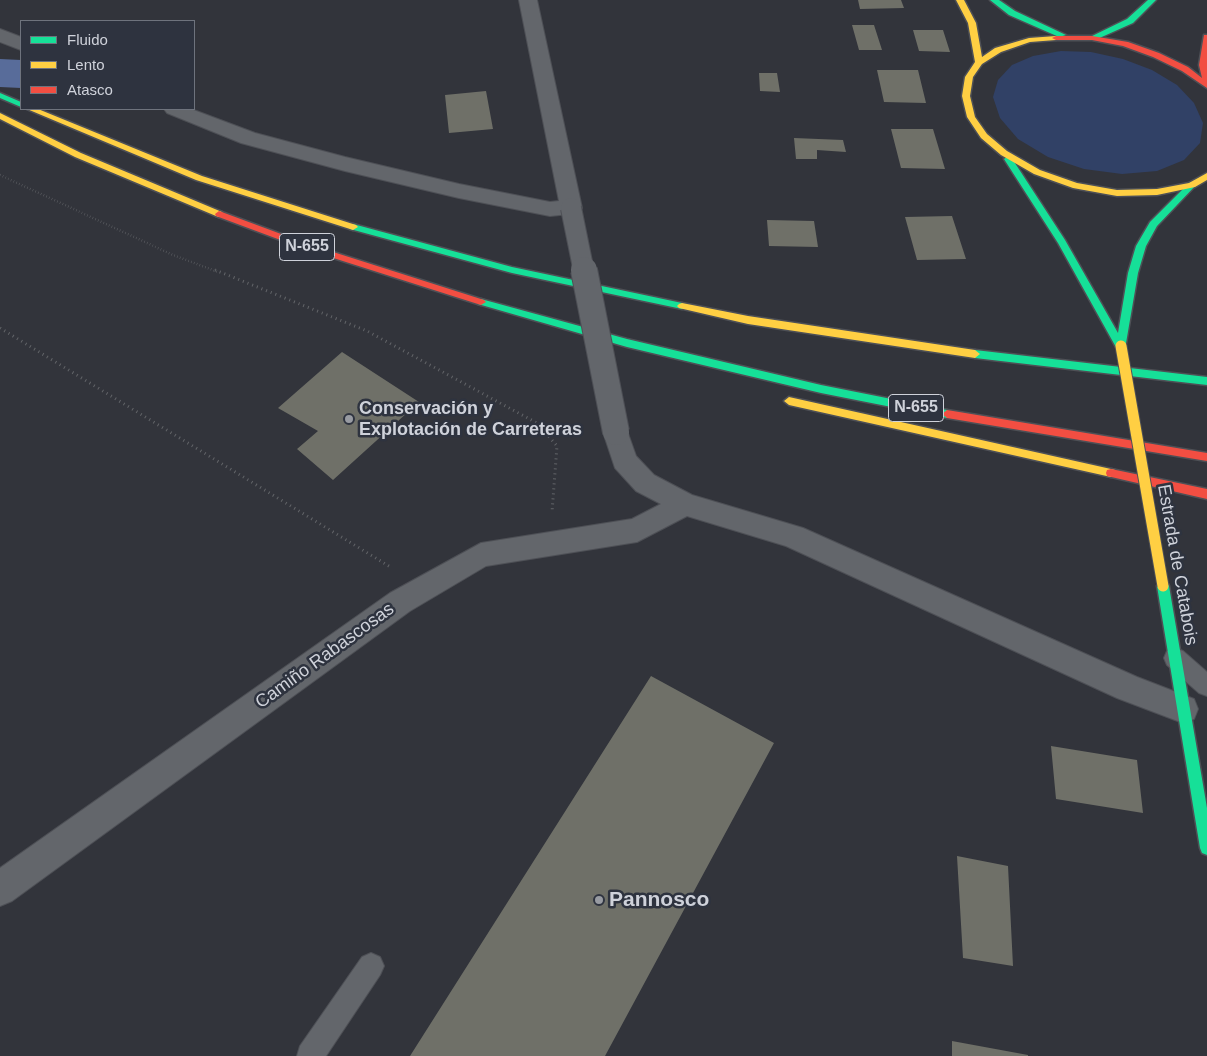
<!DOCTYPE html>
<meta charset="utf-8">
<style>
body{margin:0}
#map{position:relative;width:1207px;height:1056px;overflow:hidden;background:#32343b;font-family:Arial,sans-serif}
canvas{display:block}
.legend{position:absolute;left:20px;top:20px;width:175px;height:90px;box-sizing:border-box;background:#2e333f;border:1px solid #6e737d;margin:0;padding:6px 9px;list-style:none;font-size:15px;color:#cfd2da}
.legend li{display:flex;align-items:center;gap:10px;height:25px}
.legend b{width:25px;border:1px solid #6e737d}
</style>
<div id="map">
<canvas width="1207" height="1056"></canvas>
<ul class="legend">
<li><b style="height:6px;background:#16e098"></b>Fluido</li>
<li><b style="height:6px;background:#ffcf43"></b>Lento</li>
<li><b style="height:6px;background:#f24e42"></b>Atasco</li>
</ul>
</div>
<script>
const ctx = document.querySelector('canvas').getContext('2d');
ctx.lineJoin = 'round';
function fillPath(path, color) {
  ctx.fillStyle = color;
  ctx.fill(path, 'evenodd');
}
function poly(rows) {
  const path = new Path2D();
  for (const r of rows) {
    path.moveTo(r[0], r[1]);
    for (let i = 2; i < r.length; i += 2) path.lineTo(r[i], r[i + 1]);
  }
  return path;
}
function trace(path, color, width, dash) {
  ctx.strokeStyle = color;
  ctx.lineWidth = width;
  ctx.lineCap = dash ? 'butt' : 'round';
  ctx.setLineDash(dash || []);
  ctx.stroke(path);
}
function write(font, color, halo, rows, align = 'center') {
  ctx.font = font + ' Arial,sans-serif';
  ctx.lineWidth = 5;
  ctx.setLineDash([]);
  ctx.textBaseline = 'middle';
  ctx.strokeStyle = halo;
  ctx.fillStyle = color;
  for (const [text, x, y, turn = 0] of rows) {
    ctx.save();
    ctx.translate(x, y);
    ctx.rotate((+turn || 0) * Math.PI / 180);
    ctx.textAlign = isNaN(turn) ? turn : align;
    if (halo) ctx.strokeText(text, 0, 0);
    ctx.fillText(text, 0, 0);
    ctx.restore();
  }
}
fillPath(poly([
 [1061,51,1091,52,1123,59,1152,70,1177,85,1194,103,1203,123,1200,143,1184,160,1157,171,1122,174,1084,169,1048,157,1018,139,1000,118,993,97,998,80,1012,65,1033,56]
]), '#314166');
fillPath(poly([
 [0,59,21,60,21,88,0,87,0,59]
]), '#586c9a');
fillPath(poly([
 [858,0,901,0,904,8,860,9],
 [852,25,874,25,882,50,859,50],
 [913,30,943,30,950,52,919,51],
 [877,70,918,70,926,103,884,102],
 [759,73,777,73,780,92,760,91],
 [486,91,493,129,449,133,445,95],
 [891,129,933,129,945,169,901,168],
 [794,138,843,140,846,152,817,150,817,159,796,159],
 [952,216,966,259,917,260,905,217],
 [767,220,814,221,818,247,769,246],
 [342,352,419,402,333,480,297,449,318,431,278,408],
 [651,676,774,743,605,1056,410,1056],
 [1051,746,1137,760,1143,813,1056,799],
 [957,856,1008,866,1013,966,963,958],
 [952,1041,1028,1055,1028,1056,952,1056]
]), '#6f7068');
const lane = poly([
 [1175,648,1183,651,1207,672,1207,696,1199,693,1167,665,1164,658,1167,651,1175,648],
 [371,953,380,957,384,966,380,975,326,1056,297,1056,300,1046,362,957,371,953]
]);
const street = poly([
 [519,0,537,0,582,208,579,213,550,216,459,198,345,171,241,143,167,113,164,109,191,109,255,133,345,157,459,184,550,202,559,201,519,0],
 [0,29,21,37,21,50,0,42,0,29],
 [616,422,625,425,636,456,654,475,692,495,803,528,1137,677,1194,699,1198,709,1194,719,1183,723,1117,698,786,546,687,516,637,542,486,566,410,611,12,901,0,906,0,868,390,593,481,543,632,519,661,504,636,491,615,468,603,432,607,425,616,422]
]);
const fast = poly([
 [990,0,999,0,1015,11,1066,35,1059,37,1009,15,990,0],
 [1148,0,1156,0,1133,23,1095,40,1088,38,1127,19,1148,0],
 [0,93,21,102,21,107,0,98,0,93],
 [1008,156,1011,157,1065,240,1118,333,1128,273,1136,246,1150,222,1189,183,1192,182,1196,185,1157,226,1146,246,1138,273,1125,349,1117,349,1058,243,1004,159,1008,156],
 [353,224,512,267,682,303,687,306,682,309,512,273,350,229,348,227,353,224],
 [481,299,627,339,821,385,947,410,952,414,947,418,821,393,627,347,478,304,478,300,481,299],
 [975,350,1207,377,1207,385,975,358,970,354,975,350],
 [1163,581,1167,582,1169,586,1207,808,1207,855,1202,853,1200,848,1157,586,1159,582,1163,581]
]);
const slow = poly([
 [956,0,964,0,976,23,982,57,995,48,1029,38,1056,36,1060,38,1056,40,1030,42,1001,52,982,64,973,77,970,96,975,117,987,134,1007,151,1040,170,1077,183,1117,190,1157,189,1189,183,1207,173,1207,180,1195,187,1157,195,1117,196,1073,188,1034,174,1001,155,981,138,967,117,962,96,965,77,975,62,968,23,956,0],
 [27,109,38,109,202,176,356,225,358,227,353,230,350,229,196,180,27,109],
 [0,113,81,153,222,212,223,214,219,217,216,216,75,157,0,119,0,113],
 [682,303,748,316,975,350,980,354,975,358,748,324,679,308,677,306,679,304,682,303],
 [789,397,1111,469,1115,470,1116,473,1115,476,1111,477,789,405,784,401,789,397]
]);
const jam = poly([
 [1204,35,1207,35,1207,88,1182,71,1153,57,1123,46,1092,40,1056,40,1052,38,1056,36,1092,36,1128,42,1159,53,1188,67,1202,78,1199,65,1204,35],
 [219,211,308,244,484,300,486,302,481,305,302,248,216,216,215,214,219,211],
 [947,410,1207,453,1207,461,947,418,942,414,947,410],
 [1111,469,1207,489,1207,499,1107,476,1106,473,1107,470,1111,469]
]);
trace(lane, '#4e5056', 2);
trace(street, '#4e5056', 2);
trace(fast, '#4e5056', 3);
trace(slow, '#4e5056', 3);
trace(jam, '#4e5056', 3);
trace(poly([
 [0,175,173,255,218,272]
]), '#636569', 2.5, [0.5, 2.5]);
trace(poly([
 [215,270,367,331,537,423,557,446,552,512],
 [0,328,392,568]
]), '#636569', 3, [1, 4]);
fillPath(lane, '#63666b');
fillPath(street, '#63666b');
fillPath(fast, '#16e098');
fillPath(slow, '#ffcf43');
fillPath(jam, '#f24e42');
const streetBridgeFar1 = poly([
 [571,208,584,272]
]);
const streetBridge = poly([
 [584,270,616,432]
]);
const slowBridge = poly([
 [1121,346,1163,586]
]);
trace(streetBridgeFar1, '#4e5056', 22, []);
trace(streetBridge, '#4e5056', 28, []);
trace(slowBridge, '#4e5056', 13, []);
trace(streetBridgeFar1, '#63666b', 20);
trace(streetBridge, '#63666b', 26);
trace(slowBridge, '#ffcf43', 11);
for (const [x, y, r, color] of [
 [349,419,5,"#989ba2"],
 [599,900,5,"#989ba2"]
]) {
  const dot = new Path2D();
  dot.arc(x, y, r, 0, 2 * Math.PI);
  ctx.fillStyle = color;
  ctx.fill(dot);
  trace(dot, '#2e333f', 2);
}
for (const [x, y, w] of [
 [307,247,55],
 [916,408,55]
]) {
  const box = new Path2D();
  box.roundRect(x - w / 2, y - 13.5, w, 27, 4);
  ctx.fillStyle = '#2e333f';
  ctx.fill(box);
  trace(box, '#cfd2da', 1);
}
write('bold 16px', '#cfd2da', null, [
 ["N-655",307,247],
 ["N-655",916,408]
]);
write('bold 18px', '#cfd2da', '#2e333f', [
 ["Conservación y",359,409],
 ["Explotación de Carreteras",359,430]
], 'left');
write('18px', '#cfd2da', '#2e333f', [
 ["Estrada de Catabois",1177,565,80],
 ["Camiño Rabascosas",325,656,-36]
]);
write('bold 21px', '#cfd2da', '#2e333f', [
 ["Pannosco",609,900]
], 'left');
</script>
